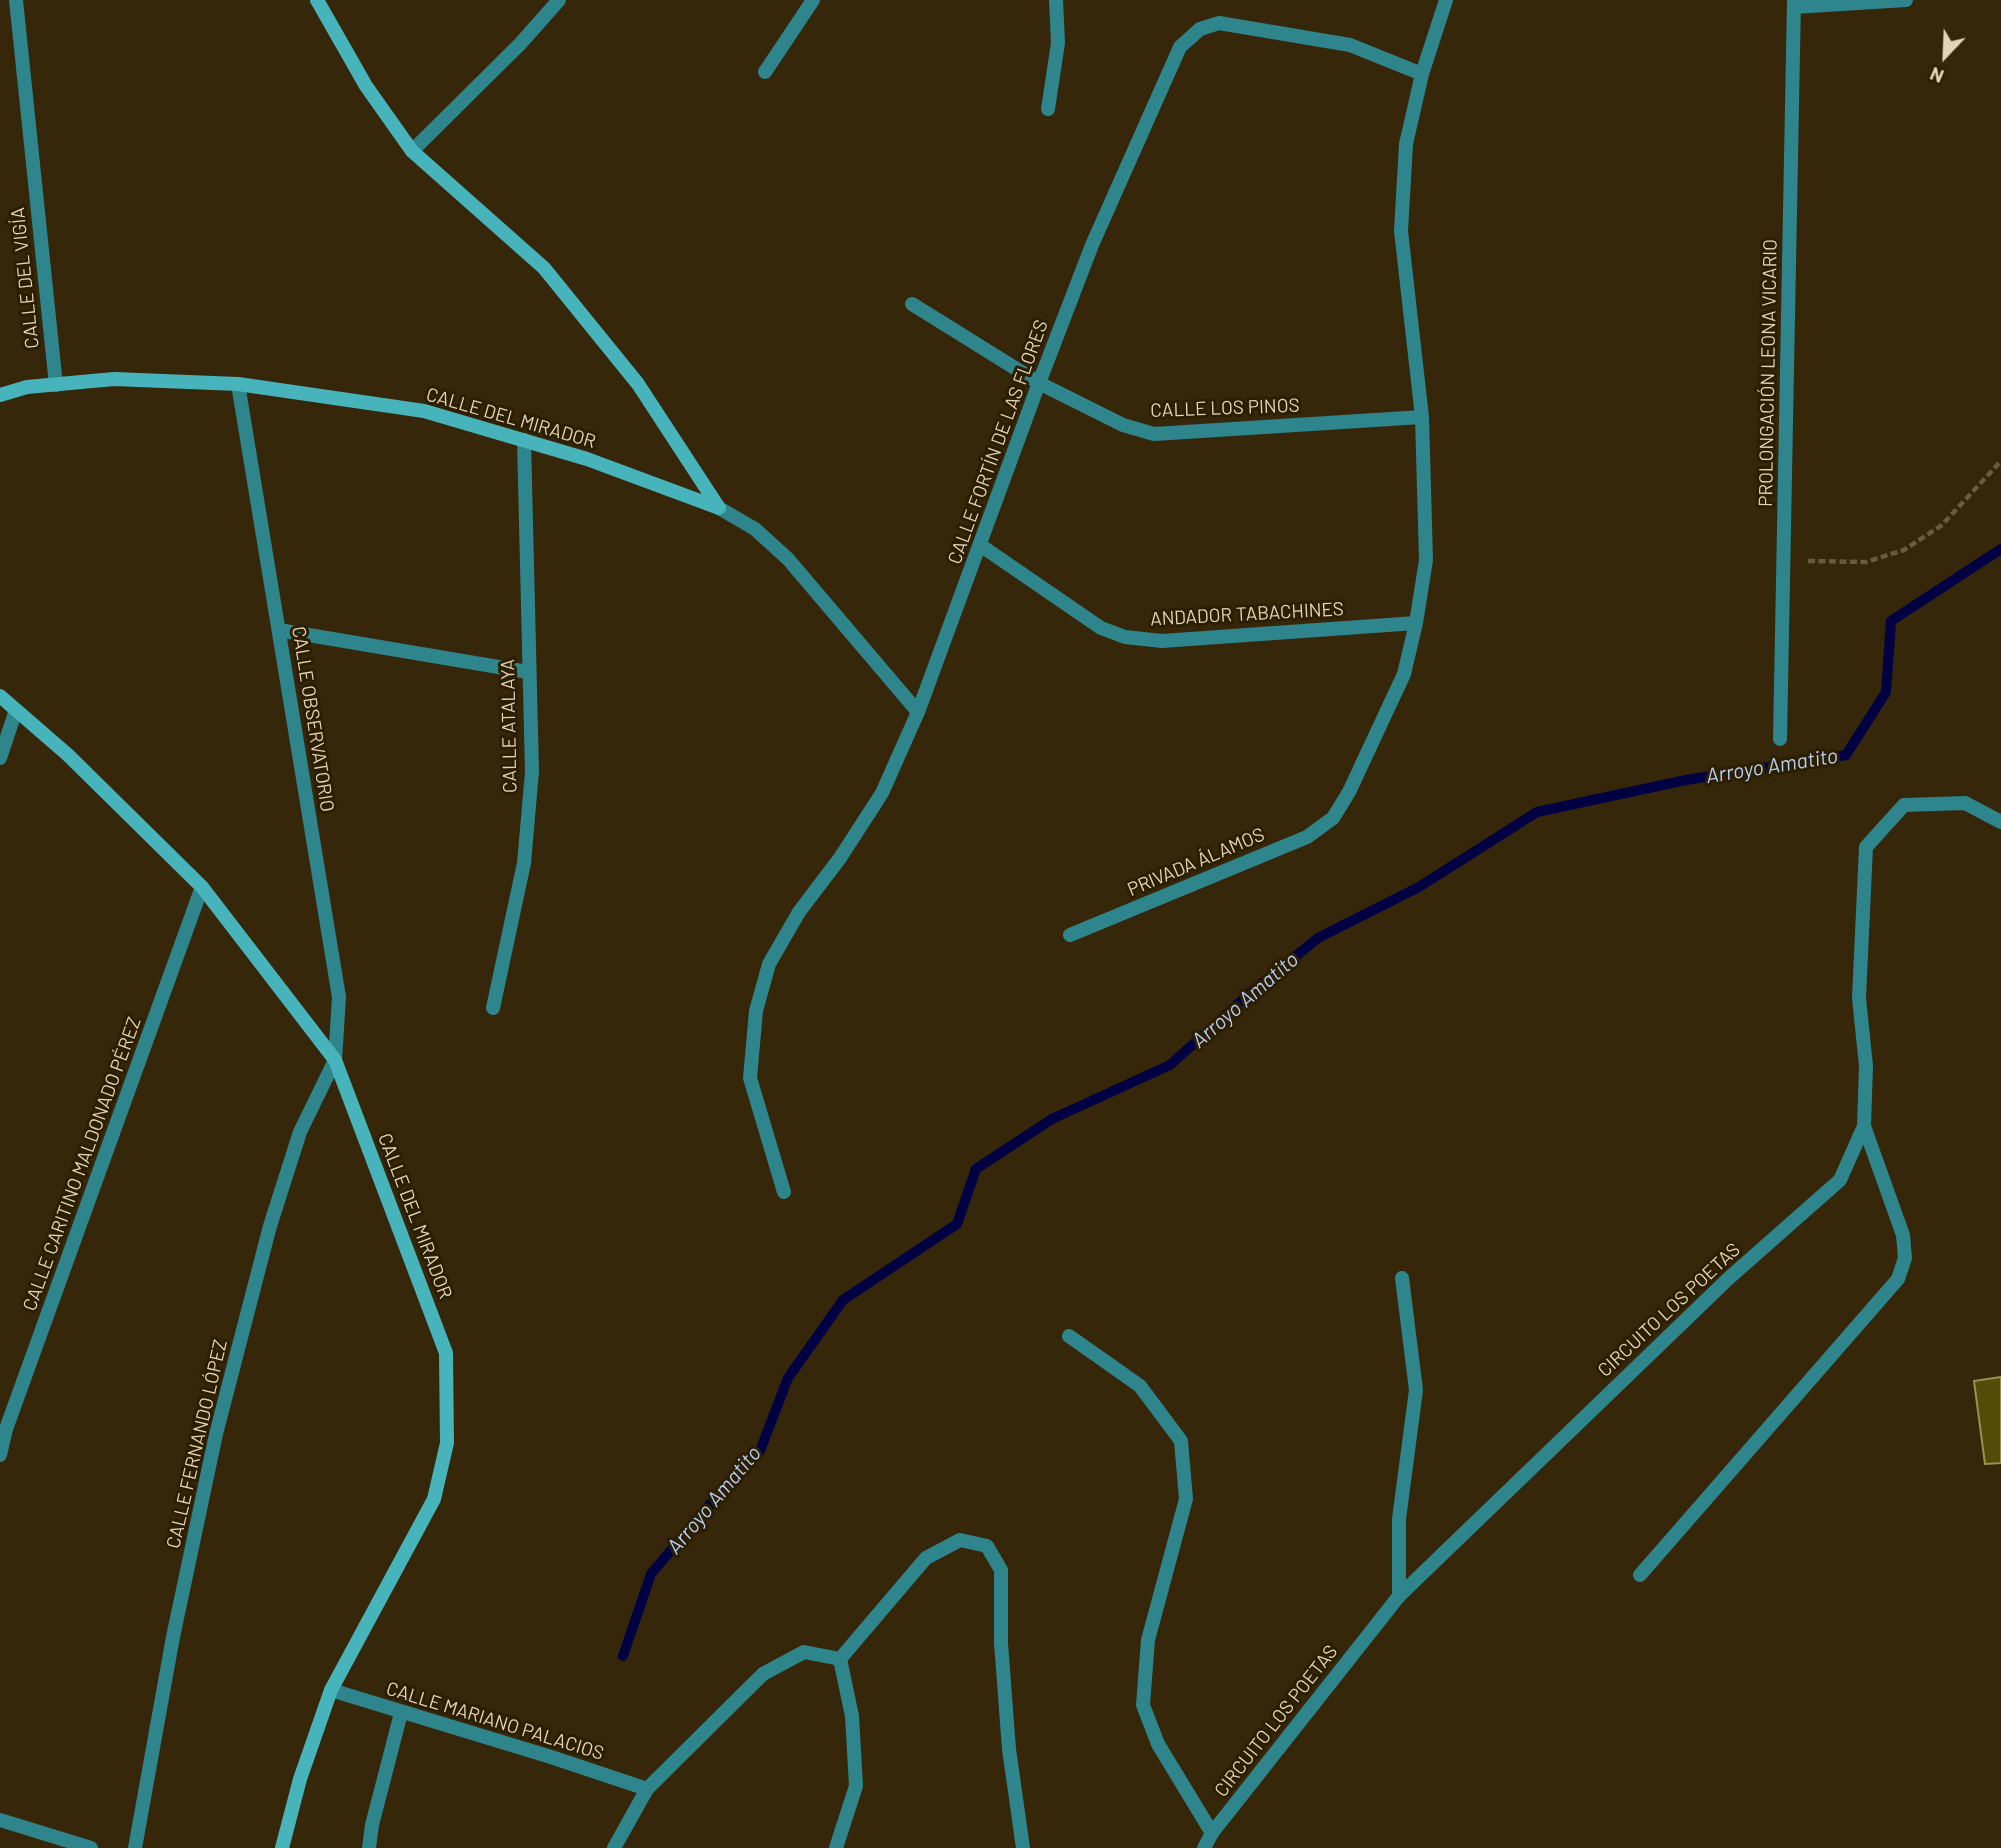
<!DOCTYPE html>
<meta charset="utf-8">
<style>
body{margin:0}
#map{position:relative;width:2001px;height:1848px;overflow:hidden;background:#36270a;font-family:Barlow,sans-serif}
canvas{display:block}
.north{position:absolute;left:1910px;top:21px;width:70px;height:70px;-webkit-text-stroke:5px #2c1e01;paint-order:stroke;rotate:203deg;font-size:19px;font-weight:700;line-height:28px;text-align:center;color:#e3d3b8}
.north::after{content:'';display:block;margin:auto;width:24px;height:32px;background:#e3d3b8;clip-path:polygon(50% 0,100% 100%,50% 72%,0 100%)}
</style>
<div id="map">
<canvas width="2001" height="1848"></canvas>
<div class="north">N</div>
</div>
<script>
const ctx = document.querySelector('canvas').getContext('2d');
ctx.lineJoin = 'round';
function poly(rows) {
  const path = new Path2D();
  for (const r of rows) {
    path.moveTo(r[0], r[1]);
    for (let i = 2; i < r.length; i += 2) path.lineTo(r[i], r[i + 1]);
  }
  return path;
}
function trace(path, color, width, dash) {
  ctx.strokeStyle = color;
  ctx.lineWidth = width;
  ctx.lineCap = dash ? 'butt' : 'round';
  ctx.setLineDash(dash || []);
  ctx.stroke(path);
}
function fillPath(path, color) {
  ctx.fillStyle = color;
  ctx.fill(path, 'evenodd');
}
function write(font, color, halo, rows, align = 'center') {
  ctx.font = font + ' Barlow,sans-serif';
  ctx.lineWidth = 6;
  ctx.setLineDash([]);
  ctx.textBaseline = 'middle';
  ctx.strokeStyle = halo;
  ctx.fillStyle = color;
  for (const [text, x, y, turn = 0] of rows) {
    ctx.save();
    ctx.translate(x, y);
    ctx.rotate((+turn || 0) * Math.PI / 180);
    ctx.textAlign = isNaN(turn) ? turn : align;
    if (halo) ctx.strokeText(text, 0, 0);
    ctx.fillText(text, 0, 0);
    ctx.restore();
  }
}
trace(poly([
 [623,1656,651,1574,704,1511,760,1451,788,1378,843,1300,957,1224,976,1169,1052,1119,1170,1065,1249,994,1318,938,1419,887,1537,812,1686,780,1846,755,1886,692,1891,621,2001,549]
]), '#000043', 10);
const building = poly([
 [2001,1377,2001,1463,1985,1464,1974,1381,2001,1377]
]);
fillPath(building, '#534b07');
trace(building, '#989054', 2);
trace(poly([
 [1808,561,1866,562,1904,550,1942,525,2001,461]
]), '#6a5b3e', 4.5, [7, 3.5]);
trace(poly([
 [1399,1596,1399,1519,1416,1390,1402,1278]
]), '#2e858b', 14);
trace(poly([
 [16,0,56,385],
 [1794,7,1906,0],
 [765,72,813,0],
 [1048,109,1058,43,1056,0],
 [412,151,520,44,559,0],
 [912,304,1039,383,1123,425,1154,434,1422,417],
 [719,508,755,529,788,559,918,712],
 [980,545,1101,628,1125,637,1162,641,1416,623],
 [279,630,528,672],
 [1780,739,1794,0],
 [0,758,16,710],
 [1070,935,1307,837,1333,818,1349,792,1404,674,1416,623,1426,560,1422,417,1401,231,1406,144,1422,74,1446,0],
 [493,1008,524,863,532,772,524,440],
 [784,1192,750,1078,756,1011,769,964,799,912,840,858,882,793,918,712,1039,383,1092,245,1180,47,1200,29,1219,23,1350,45,1422,74],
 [1069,1336,1140,1386,1181,1441,1186,1499,1148,1640,1143,1705,1158,1744,1212,1833],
 [0,1455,6,1429,202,887],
 [1640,1575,1898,1279,1905,1258,1903,1235,1864,1126],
 [840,1659,926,1558,960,1540,987,1546,1001,1570,1001,1643,1009,1749,1023,1848],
 [331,1690,551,1757,647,1789],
 [0,1820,91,1848],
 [135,1848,173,1637,216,1434,270,1226,300,1132,335,1060,339,997,238,384],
 [369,1848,372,1825,401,1713],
 [614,1848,647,1789,763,1674,804,1652,840,1659],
 [836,1848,856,1786,852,1716,840,1659],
 [1204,1848,1212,1833,1399,1596,1729,1278,1840,1180,1864,1126,1866,1066,1859,998,1866,847,1904,805,1965,803,2001,822]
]), '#2e858b', 14);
trace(poly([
 [317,0,366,86,412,151,544,268,638,384,719,508],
 [0,395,27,387,114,379,238,384,424,411,587,459,719,508],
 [0,696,68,755,202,887,335,1060,446,1353,447,1443,434,1499,331,1690,300,1779,282,1848]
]), '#47b4bc', 14);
write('19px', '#e3d3b8', '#2c1e01', [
 ["CALLE DEL VIGÍA",25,278,-96],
 ["PROLONGACIÓN LEONA VICARIO",1768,373,-89],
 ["CALLE LOS PINOS",1225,408,-2],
 ["CALLE DEL MIRADOR",511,418,16],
 ["CALLE FORTÍN DE LAS FLORES",998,442,-70],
 ["ANDADOR TABACHINES",1247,614,-3],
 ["CALLE OBSERVATORIO",313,719,81],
 ["CALLE ATALAYA",509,726,-91],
 ["PRIVADA ÁLAMOS",1196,862,-23],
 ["CALLE CARITINO MALDONADO PÉREZ",82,1164,-70],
 ["CALLE DEL MIRADOR",415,1216,69],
 ["CIRCUITO LOS POETAS",1669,1310,-43],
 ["CALLE FERNANDO LÓPEZ",197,1444,-77],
 ["CALLE MARIANO PALACIOS",495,1721,17],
 ["CIRCUITO LOS POETAS",1276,1721,-52]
]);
write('italic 21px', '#b6cdf4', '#2c1e01', [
 ["Arroyo Amatito",1772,766,-9],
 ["Arroyo Amatito",1245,1000,-41],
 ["Arroyo Amatito",714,1500,-50]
]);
</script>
